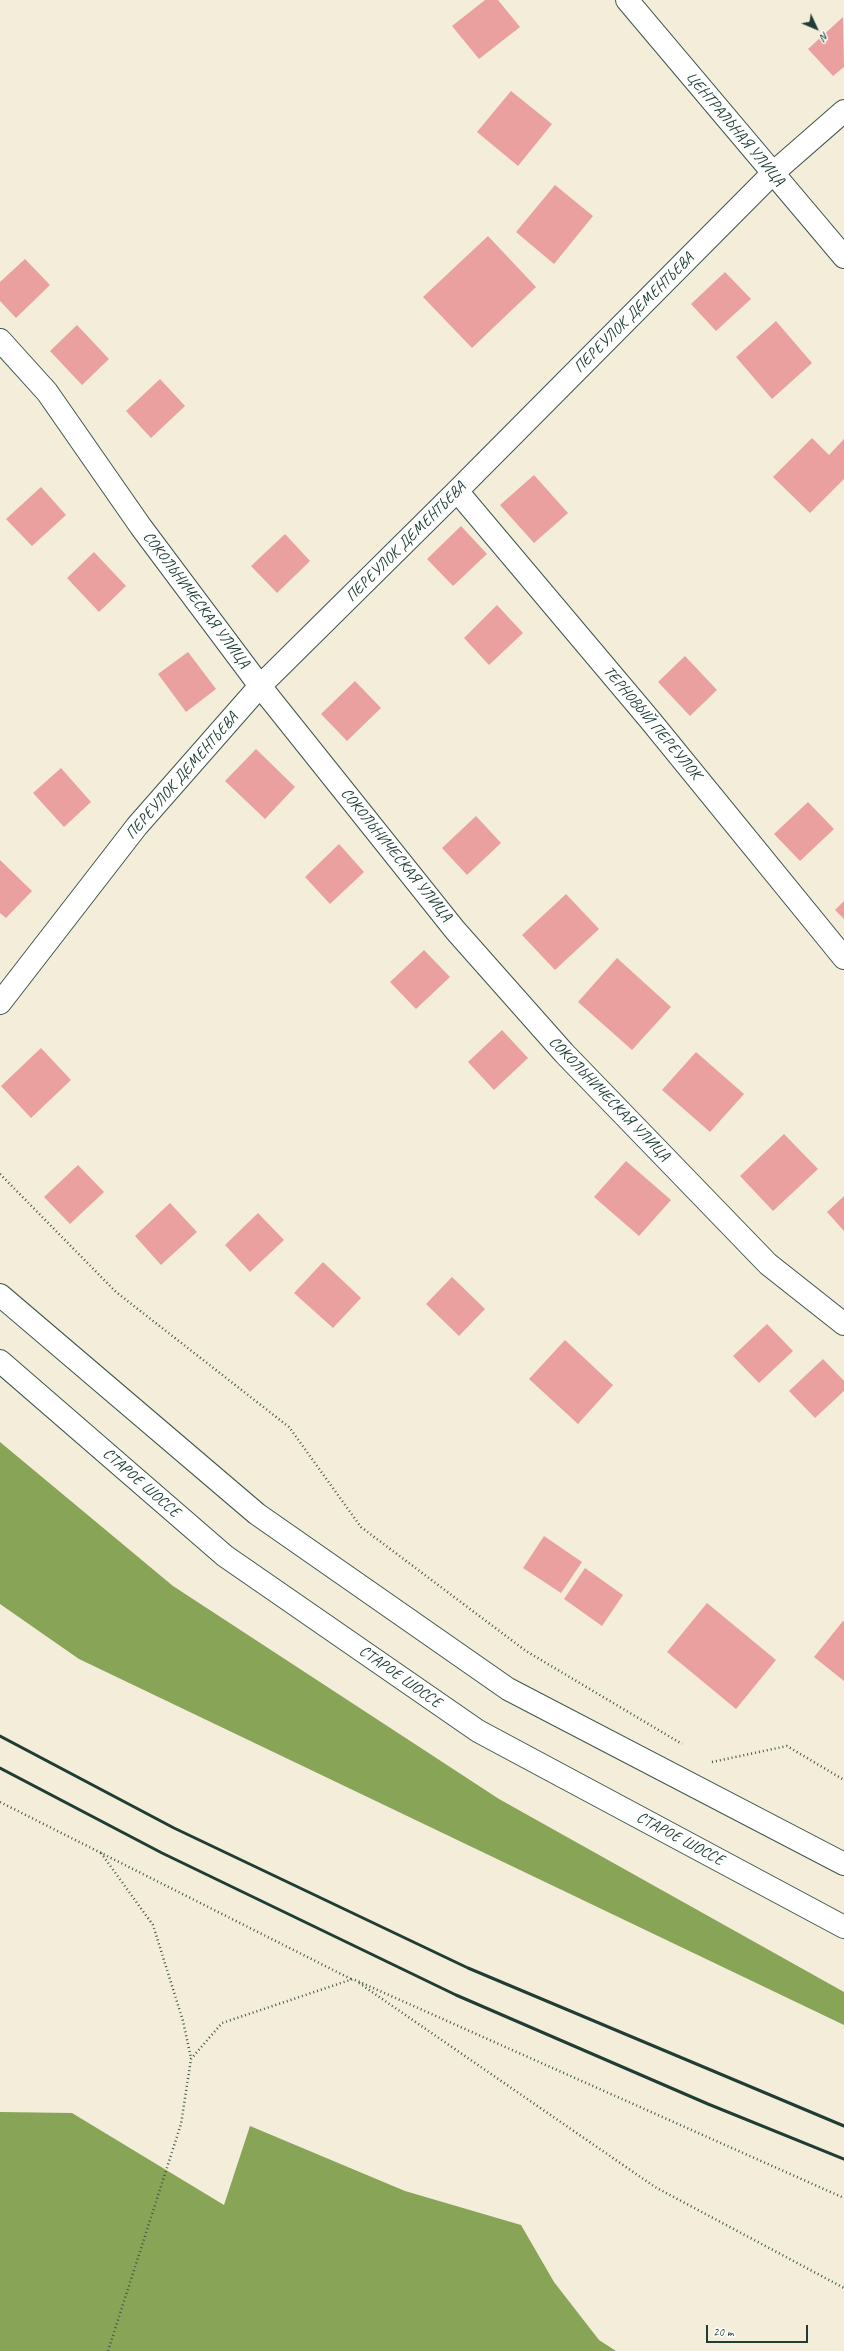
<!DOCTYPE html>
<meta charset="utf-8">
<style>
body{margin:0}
#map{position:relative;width:844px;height:2351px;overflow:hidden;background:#f3edd9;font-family:Caveat,sans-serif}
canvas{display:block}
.north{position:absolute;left:796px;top:8px;width:40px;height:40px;-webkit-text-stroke:3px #fff;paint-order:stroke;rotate:134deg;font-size:11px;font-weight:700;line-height:16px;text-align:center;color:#1f3d34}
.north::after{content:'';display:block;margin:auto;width:14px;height:18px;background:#1f3d34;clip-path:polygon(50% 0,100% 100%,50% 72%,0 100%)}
.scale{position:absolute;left:706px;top:2325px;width:102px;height:18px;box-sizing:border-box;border:2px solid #1f3d34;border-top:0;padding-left:5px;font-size:12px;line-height:14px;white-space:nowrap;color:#1f3d34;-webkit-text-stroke:3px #fff;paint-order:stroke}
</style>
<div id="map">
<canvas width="844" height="2351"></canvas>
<div class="north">N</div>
<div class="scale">20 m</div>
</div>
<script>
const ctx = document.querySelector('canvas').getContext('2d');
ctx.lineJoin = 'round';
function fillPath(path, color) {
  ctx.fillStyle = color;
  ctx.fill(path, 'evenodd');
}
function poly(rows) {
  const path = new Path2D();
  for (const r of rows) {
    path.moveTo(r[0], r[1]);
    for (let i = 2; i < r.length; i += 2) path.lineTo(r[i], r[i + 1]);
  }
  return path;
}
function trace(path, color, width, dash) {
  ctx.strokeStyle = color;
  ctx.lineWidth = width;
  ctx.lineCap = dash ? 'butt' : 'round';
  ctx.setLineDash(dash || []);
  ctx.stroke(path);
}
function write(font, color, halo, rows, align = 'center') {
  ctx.font = font + ' Caveat,sans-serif';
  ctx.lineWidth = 3;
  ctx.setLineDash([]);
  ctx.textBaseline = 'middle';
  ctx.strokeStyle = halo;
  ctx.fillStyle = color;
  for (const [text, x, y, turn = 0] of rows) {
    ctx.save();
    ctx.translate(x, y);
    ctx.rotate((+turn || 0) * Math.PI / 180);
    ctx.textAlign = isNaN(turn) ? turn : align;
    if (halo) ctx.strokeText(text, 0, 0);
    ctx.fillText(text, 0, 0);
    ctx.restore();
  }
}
fillPath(poly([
 [0,1442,173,1586,499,1799,844,1992,844,2025,79,1659,0,1604],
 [0,2112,72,2113,224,2205,250,2126,405,2191,521,2225,554,2282,599,2340,616,2351,0,2351]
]), '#88a457');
fillPath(poly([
 [485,0,498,0,520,27,479,59,452,26],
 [843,17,844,67,833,76,808,49],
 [511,91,552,124,518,166,477,132],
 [555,185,593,216,554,264,516,232],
 [488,236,536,287,472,348,423,297],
 [25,259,50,285,16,318,0,301,0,282],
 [725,272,751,299,716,331,691,304],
 [776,321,812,363,772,399,736,357],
 [77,325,109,359,82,385,50,351],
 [160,379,185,406,151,438,126,411],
 [812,438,829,455,844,439,844,479,810,513,773,477],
 [534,475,568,513,534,543,500,505],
 [41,487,66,515,32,546,6,519],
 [461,526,487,554,453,586,427,559],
 [285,534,310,561,277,593,251,566],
 [94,552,126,586,99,612,67,578],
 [497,605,523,633,489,665,464,638],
 [188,652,216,689,186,712,158,674],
 [685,656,717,690,690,716,658,682],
 [355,681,381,708,347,741,321,714],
 [256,749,295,787,265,819,225,781],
 [61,768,91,802,64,827,33,793],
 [808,802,834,829,800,861,774,834],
 [476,816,501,843,467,875,442,848],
 [339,844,364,872,330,904,305,877],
 [0,860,32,891,6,918,0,913],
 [566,894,599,929,555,970,522,935],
 [844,901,844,919,835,910],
 [424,950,450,977,416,1009,390,982],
 [617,958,671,1007,632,1050,578,1002],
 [502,1030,528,1058,494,1090,468,1062],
 [41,1048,71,1080,31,1118,1,1086],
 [696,1052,744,1094,710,1132,662,1090],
 [784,1134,818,1169,773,1211,740,1176],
 [626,1161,671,1200,639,1236,594,1197],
 [78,1165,104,1192,70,1224,44,1197],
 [844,1196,844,1231,827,1212],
 [170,1203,197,1232,161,1265,135,1236],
 [258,1213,284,1240,250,1272,225,1245],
 [323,1262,361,1298,333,1328,294,1293],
 [452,1277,485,1309,459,1336,426,1304],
 [767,1324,793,1351,759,1383,733,1356],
 [565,1340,613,1385,578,1424,529,1379],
 [823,1359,844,1381,844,1391,815,1418,789,1391],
 [544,1536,582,1562,561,1593,523,1568],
 [585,1568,623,1595,602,1626,564,1599],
 [707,1603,776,1660,736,1709,667,1652],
 [843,1621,844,1622,844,1681,814,1657]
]), '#eaa09f');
const minor = poly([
 [627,0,844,257],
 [0,340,47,392,141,527,260,686,455,930,564,1053,768,1264,844,1324],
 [457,491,650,720,844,958],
 [0,1003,137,826,260,686,457,491,773,173,844,111]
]);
const trunk = poly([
 [0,1295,257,1514,508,1689,844,1864],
 [0,1361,225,1556,478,1731,844,1927]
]);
trace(minor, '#3f574d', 24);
trace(trunk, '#3f574d', 24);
trace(poly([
 [0,1174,116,1292,289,1427,361,1527,526,1651,682,1744],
 [712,1762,787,1746,844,1780],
 [0,1802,353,1980],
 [101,1853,153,1925,183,2021,191,2058],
 [359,1983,655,2187,844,2288],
 [108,2351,181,2124,191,2059,222,2023,353,1979,844,2198]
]), '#3f574d', 2.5, [1, 3]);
trace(minor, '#fff', 22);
trace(trunk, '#fff', 22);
trace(poly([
 [0,1736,174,1828,468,1968,844,2126],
 [0,1768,162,1853,456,1995,708,2104,844,2159]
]), '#1f3d34', 3);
write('16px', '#1f3d34', '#fff', [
 ["ЦЕНТРАЛЬНАЯ УЛИЦА",735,129,50],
 ["ПЕРЕУЛОК ДЕМЕНТЬЕВА",634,313,-45],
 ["ПЕРЕУЛОК ДЕМЕНТЬЕВА",406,542,-45],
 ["СОКОЛЬНИЧЕСКАЯ УЛИЦА",196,600,53],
 ["ТЕРНОВЫЙ ПЕРЕУЛОК",652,723,50],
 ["ПЕРЕУЛОК ДЕМЕНТЬЕВА",182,776,-49],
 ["СОКОЛЬНИЧЕСКАЯ УЛИЦА",396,855,51],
 ["СОКОЛЬНИЧЕСКАЯ УЛИЦА",609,1099,46],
 ["СТАРОЕ ШОССЕ",141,1483,41],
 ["СТАРОЕ ШОССЕ",400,1677,35],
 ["СТАРОЕ ШОССЕ",680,1839,28]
]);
</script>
